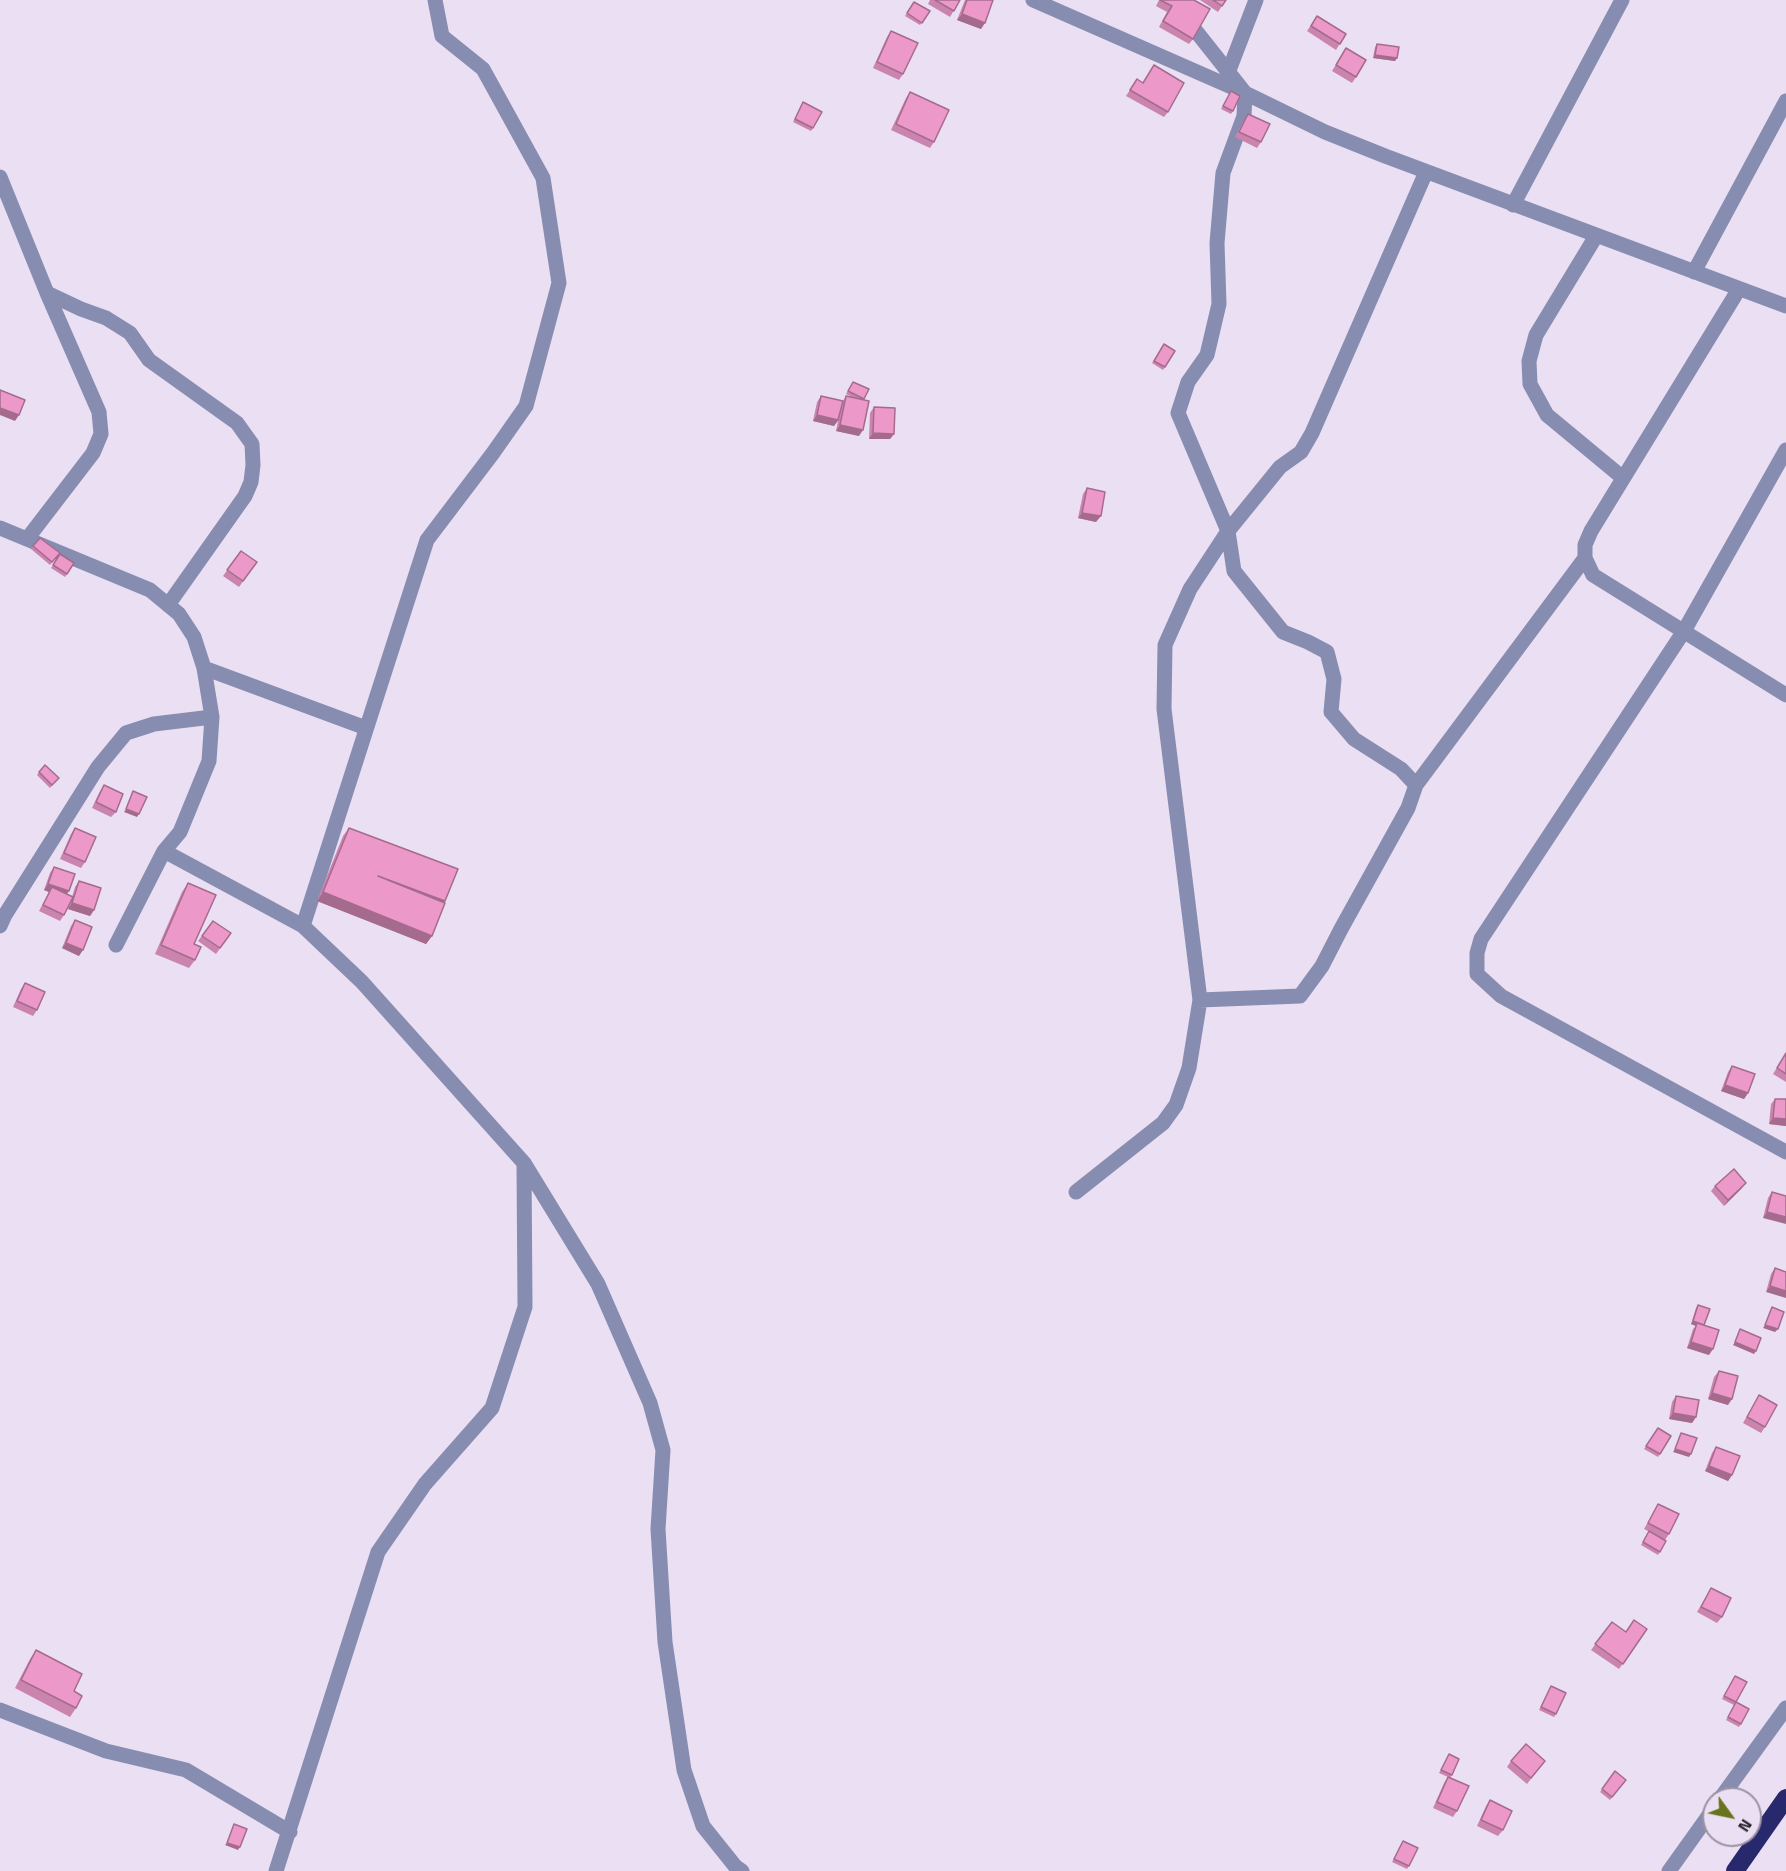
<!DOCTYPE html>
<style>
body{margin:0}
#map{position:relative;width:1786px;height:1871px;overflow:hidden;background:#ebdff4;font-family:"Titillium Web",sans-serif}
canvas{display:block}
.north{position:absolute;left:1702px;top:1787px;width:60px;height:60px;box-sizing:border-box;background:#ebdff4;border:2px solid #9b92a2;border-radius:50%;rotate:123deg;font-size:16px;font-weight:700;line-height:24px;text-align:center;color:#241f27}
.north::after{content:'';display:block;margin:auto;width:21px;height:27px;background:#67731d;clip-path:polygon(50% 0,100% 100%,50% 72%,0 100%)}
</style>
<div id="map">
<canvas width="1786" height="1871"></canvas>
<div class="north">N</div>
</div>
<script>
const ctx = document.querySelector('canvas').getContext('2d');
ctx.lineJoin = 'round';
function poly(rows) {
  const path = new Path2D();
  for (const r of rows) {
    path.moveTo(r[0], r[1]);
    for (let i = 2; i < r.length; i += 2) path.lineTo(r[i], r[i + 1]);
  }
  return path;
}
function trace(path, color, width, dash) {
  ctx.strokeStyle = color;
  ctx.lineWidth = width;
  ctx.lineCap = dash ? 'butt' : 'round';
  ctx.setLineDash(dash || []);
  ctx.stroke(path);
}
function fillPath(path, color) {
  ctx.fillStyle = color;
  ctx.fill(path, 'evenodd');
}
trace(poly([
 [1033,0,1245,93,1325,132,1385,156,1786,306],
 [1226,78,1256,0],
 [0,177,47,293,81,309,106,318,130,333,149,360,237,423,252,444,253,465,251,482,245,496,168,605],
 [1513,205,1622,0],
 [1596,236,1536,335,1529,361,1530,384,1547,415,1623,478],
 [1694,272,1786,101],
 [1739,289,1591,531,1585,545,1585,558,1593,575,1786,695],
 [1786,450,1684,631,1481,939,1477,953,1477,974,1501,996,1786,1152],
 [0,528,150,590,179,614,194,637,204,668,212,717,209,761,180,832,164,851,116,945],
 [27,539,93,453,101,434,99,412,47,293],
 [204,668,366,728],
 [1416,785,1401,769,1354,739,1331,712,1334,679,1327,652,1308,642,1283,632,1234,571,1228,531,1280,467,1301,452,1312,433,1426,172],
 [164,851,303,926,362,982,524,1163,598,1284,650,1403,663,1450,658,1529,665,1642,684,1770,703,1826,735,1866,742,1871],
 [0,926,5,915,98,767,126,733,154,724,212,717],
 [303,926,427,540,493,453,526,406,559,283,543,178,483,69,442,36,435,0],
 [1200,1000,1300,996,1322,966,1341,929,1408,808,1416,785,1585,558],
 [1076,1192,1163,1123,1176,1105,1189,1068,1200,1000,1164,709,1165,645,1190,589,1228,531,1178,413,1188,382,1207,355,1219,304,1217,243,1223,173,1244,116,1245,93,1180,11,1177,0],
 [0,1710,106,1751,186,1770,290,1832],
 [1720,1799,1786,1708],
 [276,1871,378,1552,425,1484,492,1408,525,1307,524,1163],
 [1669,1871,1714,1808]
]), '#878db0', 15);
trace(poly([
 [1735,1871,1786,1798]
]), '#28286d', 18);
fillPath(poly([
 [930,0,960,0,950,17,928,4],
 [965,0,993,0,981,29,957,20],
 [1159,0,1194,0,1193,39,1189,44,1159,27,1167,12,1156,6],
 [1200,0,1226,0,1218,12],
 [914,2,930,11,920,25,905,16],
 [1317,16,1346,34,1336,50,1307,31],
 [891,31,903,74,899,80,873,68,887,37],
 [1377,44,1397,58,1395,61,1373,58,1375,47],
 [1346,48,1356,77,1352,83,1332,71],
 [1154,65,1168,112,1164,117,1126,96,1137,79,1143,83],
 [1231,91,1233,111,1231,114,1221,109],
 [910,92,934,142,930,148,891,130,906,98],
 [803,102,813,128,811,131,793,122],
 [1248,114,1261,142,1257,148,1235,137,1244,120],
 [1164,344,1165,367,1163,370,1152,363],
 [853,382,864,399,859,436,836,431,838,421,834,426,813,421,817,402,821,396,843,401,846,396,852,397,846,394],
 [874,407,894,434,890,439,869,439,870,413],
 [1087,488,1096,522,1078,518,1083,494],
 [40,538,60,553,50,565,31,549],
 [241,551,257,562,239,587,223,576],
 [60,554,74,563,65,577,51,568],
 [39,772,59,778,50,788,37,775],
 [104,785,116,812,111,817,92,808,100,791],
 [75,828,85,862,81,868,60,859,71,834],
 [349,828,444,903,432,936,426,944,317,901,343,836],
 [54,867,67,894,72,897,75,887,79,881,94,910,90,916,68,909,70,903,64,915,60,921,39,911,49,892,44,890,50,873],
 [188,883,195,960,189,968,155,954,182,892],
 [75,920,79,956,62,948,71,926],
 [213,921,231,933,216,954,198,941],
 [25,983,37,1010,33,1016,13,1007,21,989],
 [1786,1053,1786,1082,1773,1074],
 [1732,1066,1748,1093,1744,1099,1721,1091,1728,1072],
 [1775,1099,1786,1099,1786,1126,1769,1124,1771,1104],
 [1715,1186,1742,1188,1724,1206,1711,1191],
 [1772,1192,1786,1196,1763,1218,1768,1198],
 [1775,1268,1786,1272,1766,1292,1771,1274],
 [1698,1305,1704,1326,1709,1355,1687,1348,1693,1329,1696,1326,1691,1324,1696,1308],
 [1719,1371,1728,1405,1708,1399,1714,1377],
 [1759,1395,1765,1427,1761,1433,1743,1423],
 [1676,1396,1696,1417,1692,1423,1669,1419,1672,1402],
 [1658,1428,1671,1436,1658,1457,1644,1449],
 [1716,1447,1732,1475,1728,1481,1705,1471,1712,1453],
 [1658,1504,1669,1534,1665,1540,1644,1529],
 [1649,1531,1666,1541,1658,1555,1641,1545],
 [1711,1588,1722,1617,1717,1623,1697,1612],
 [1612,1622,1626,1632,1647,1629,1619,1669,1591,1650],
 [36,1650,74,1691,76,1708,70,1717,15,1688,30,1659],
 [1733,1679,1736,1702,1741,1724,1739,1727,1726,1720,1734,1705,1722,1699],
 [1551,1686,1556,1714,1554,1717,1539,1710],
 [1449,1754,1452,1775,1450,1778,1457,1811,1453,1817,1433,1808,1444,1783,1448,1777,1439,1773],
 [1511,1761,1545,1761,1527,1784,1507,1767],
 [1615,1771,1626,1780,1610,1800,1600,1792],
 [1490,1800,1503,1830,1498,1836,1477,1826,1486,1806],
 [1403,1841,1409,1866,1407,1869,1392,1862]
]), '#cb84ae');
fillPath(poly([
 [962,14,985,23,981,29,957,20],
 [1375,55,1397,58,1395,61,1373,58],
 [0,408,19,415,15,421,0,415],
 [817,415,838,420,834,426,813,421],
 [840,425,863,430,859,436,836,431],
 [873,433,894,434,890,439,869,439],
 [1082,513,1101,516,1096,522,1078,518],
 [126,809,139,814,137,817,124,812],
 [378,876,445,901,439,909],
 [48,884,69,891,65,897,52,887,49,892,44,890],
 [323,892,432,936,426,944,317,901],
 [72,903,94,910,90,916,68,909],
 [66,943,83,950,79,956,62,948],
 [1725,1085,1748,1093,1744,1099,1721,1091],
 [1773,1118,1786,1119,1786,1126,1769,1124],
 [1746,1183,1742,1188,1724,1206,1728,1200],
 [1767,1212,1786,1217,1786,1224,1763,1218],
 [1770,1286,1786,1291,1786,1298,1766,1292],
 [1693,1321,1704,1325,1697,1323,1696,1326,1691,1324],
 [1765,1325,1778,1329,1775,1332,1763,1328],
 [1691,1342,1713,1349,1709,1355,1687,1348],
 [1735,1342,1756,1351,1754,1354,1733,1345],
 [1712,1393,1732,1399,1728,1405,1708,1399],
 [1673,1413,1696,1417,1692,1423,1669,1419],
 [1675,1449,1691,1454,1689,1457,1673,1452],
 [1709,1466,1732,1475,1728,1481,1705,1471],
 [227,1843,240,1847,238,1850,225,1845]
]), '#a56b8d');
const building = poly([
 [935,0,960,0,954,11,935,0],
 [967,0,993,0,985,23,962,14,967,0],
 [1160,0,1194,0,1210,9,1193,39,1163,21,1172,6,1160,0],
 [1213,0,1226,0,1222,6,1213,0],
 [914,2,930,11,922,23,907,13,914,2],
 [1317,16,1346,34,1340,44,1311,26,1317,16],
 [891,31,918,43,903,74,877,62,891,31],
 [1377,44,1399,47,1397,58,1375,55,1377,44],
 [1346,48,1366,60,1356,77,1336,65,1346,48],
 [1154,65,1184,83,1168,112,1130,90,1137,79,1143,83,1154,65],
 [1231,91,1240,96,1233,111,1223,106,1231,91],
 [910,92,949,110,934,142,896,124,910,92],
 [803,102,822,112,813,128,795,119,803,102],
 [1248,114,1270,124,1261,142,1239,132,1248,114],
 [1164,344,1175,351,1165,367,1154,361,1164,344],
 [853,382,869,389,864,399,848,391,853,382],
 [0,390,25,400,19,415,0,408,0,390],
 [821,396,843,401,838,420,817,415,821,396],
 [846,396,869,401,863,430,840,425,846,396],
 [874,407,895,408,894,434,873,433,874,407],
 [1087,488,1105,492,1101,516,1082,513,1087,488],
 [40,538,60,553,52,562,33,546,40,538],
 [241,551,257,562,243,581,227,570,241,551],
 [60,554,74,563,67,574,53,565,60,554],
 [45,765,59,778,52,785,39,772,45,765],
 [104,785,123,794,116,812,96,802,104,785],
 [133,791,147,797,139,814,126,809,133,791],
 [75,828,96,837,85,862,64,853,75,828],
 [349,828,458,869,445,901,378,876,445,903,432,936,323,892,349,828],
 [54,867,75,874,69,891,48,884,54,867],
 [79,881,101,888,94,910,72,903,79,881],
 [188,883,216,895,194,944,201,947,195,960,161,945,188,883],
 [52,887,73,897,64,915,43,905,52,887],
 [75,920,92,927,83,950,66,943,75,920],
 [213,921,231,933,220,948,202,936,213,921],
 [25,983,45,992,37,1010,17,1001,25,983],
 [1786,1053,1786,1074,1777,1068,1786,1053],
 [1732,1066,1755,1074,1748,1093,1725,1085,1732,1066],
 [1775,1099,1786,1099,1786,1119,1773,1118,1775,1099],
 [1734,1169,1746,1183,1728,1200,1715,1186,1734,1169],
 [1772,1192,1786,1196,1786,1217,1767,1212,1772,1192],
 [1775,1268,1786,1272,1786,1291,1770,1286,1775,1268],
 [1698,1305,1710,1309,1704,1325,1693,1321,1698,1305],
 [1772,1307,1784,1312,1778,1329,1765,1325,1772,1307],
 [1697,1323,1719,1330,1713,1349,1691,1342,1697,1323],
 [1740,1329,1761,1338,1756,1351,1735,1342,1740,1329],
 [1719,1371,1738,1376,1732,1399,1712,1393,1719,1371],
 [1759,1395,1777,1405,1765,1427,1747,1417,1759,1395],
 [1676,1396,1699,1400,1696,1417,1673,1413,1676,1396],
 [1658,1428,1671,1436,1660,1454,1646,1446,1658,1428],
 [1681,1433,1697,1438,1691,1454,1675,1449,1681,1433],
 [1716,1447,1740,1456,1732,1475,1709,1466,1716,1447],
 [1658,1504,1679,1514,1669,1534,1648,1523,1658,1504],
 [1649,1531,1666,1541,1660,1552,1643,1542,1649,1531],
 [1711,1588,1731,1598,1722,1617,1701,1607,1711,1588],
 [1634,1620,1647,1629,1623,1664,1595,1644,1612,1622,1626,1632,1634,1620],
 [36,1650,82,1674,74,1691,82,1696,76,1708,21,1680,36,1650],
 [1735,1676,1747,1682,1736,1702,1749,1709,1741,1724,1728,1717,1736,1702,1724,1696,1735,1676],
 [1551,1686,1566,1693,1556,1714,1541,1707,1551,1686],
 [1526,1744,1545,1761,1531,1778,1511,1761,1526,1744],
 [1449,1754,1459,1759,1452,1775,1441,1770,1449,1754],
 [1615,1771,1626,1780,1612,1797,1602,1789,1615,1771],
 [1448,1777,1469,1786,1457,1811,1437,1802,1448,1777],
 [1490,1800,1512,1811,1503,1830,1481,1820,1490,1800],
 [234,1824,247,1829,240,1847,227,1843,234,1824],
 [1403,1841,1418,1848,1409,1866,1394,1859,1403,1841]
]);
fillPath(building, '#ec99ca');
trace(building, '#a56b8d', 1.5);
</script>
